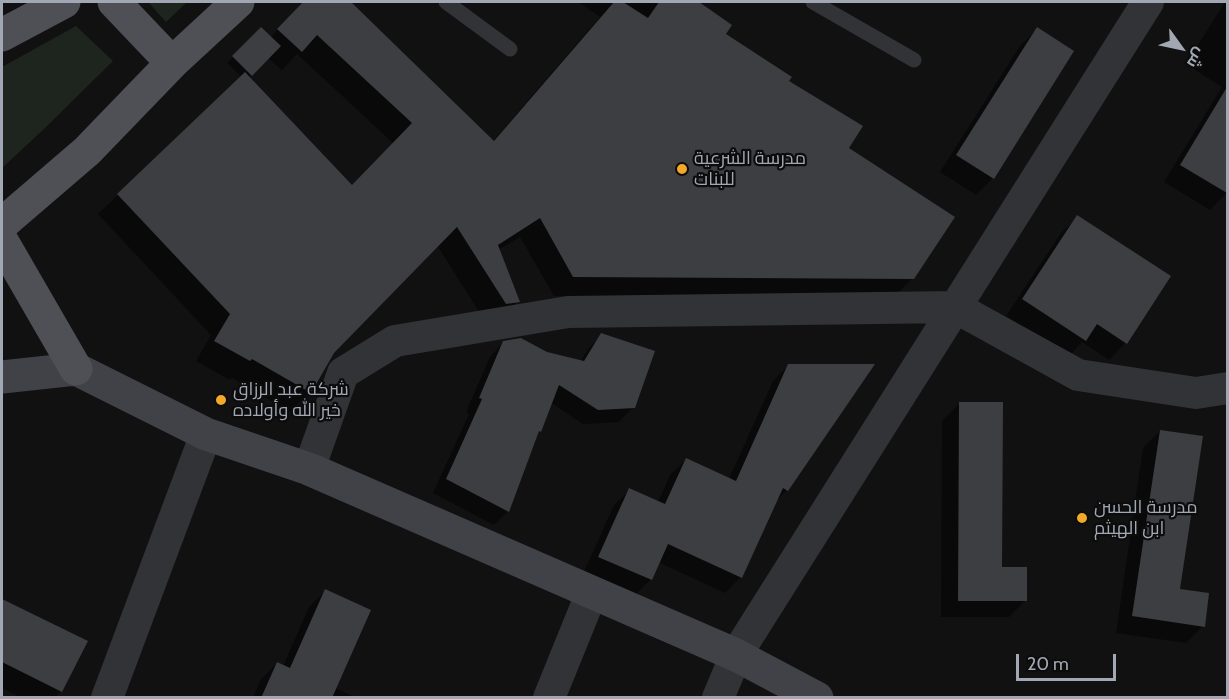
<!DOCTYPE html>
<meta charset="utf-8">
<style>
body{margin:0}
#map{position:relative;width:1229px;height:699px;overflow:hidden;background:#111112;font-family:Cabin,Cairo,sans-serif}
canvas{display:block}
.frame{position:absolute;inset:0;border:3px solid #a2a8b3;pointer-events:none}
.north{position:absolute;left:1151px;top:18px;width:60px;height:60px;-webkit-text-stroke:4px #0c0c0d;paint-order:stroke;rotate:123deg;font-size:16px;font-weight:700;line-height:24px;text-align:center;color:#a2a8b3}
.north::after{content:'';display:block;margin:auto;width:21px;height:27px;background:#a2a8b3;clip-path:polygon(50% 0,100% 100%,50% 72%,0 100%)}
.scale{position:absolute;left:1016px;top:654px;width:100px;height:27px;box-sizing:border-box;border:3px solid #a2a8b3;border-top:0;padding-left:8px;font-size:18px;line-height:21px;white-space:nowrap;color:#a2a8b3;-webkit-text-stroke:4px #0c0c0d;paint-order:stroke}
</style>
<div id="map">
<canvas width="1229" height="699"></canvas>
<div class="frame"></div>
<div class="north">ش</div>
<div class="scale">20 m</div>
</div>
<script>
const ctx = document.querySelector('canvas').getContext('2d');
ctx.lineJoin = 'round';
function fillPath(path, color) {
  ctx.fillStyle = color;
  ctx.fill(path, 'evenodd');
}
function poly(rows) {
  const path = new Path2D();
  for (const r of rows) {
    path.moveTo(r[0], r[1]);
    for (let i = 2; i < r.length; i += 2) path.lineTo(r[i], r[i + 1]);
  }
  return path;
}
function trace(path, color, width, dash) {
  ctx.strokeStyle = color;
  ctx.lineWidth = width;
  ctx.lineCap = dash ? 'butt' : 'round';
  ctx.setLineDash(dash || []);
  ctx.stroke(path);
}
function write(font, color, halo, rows, align = 'center') {
  ctx.font = font + ' Cabin,Cairo,sans-serif';
  ctx.lineWidth = 4.5;
  ctx.setLineDash([]);
  ctx.textBaseline = 'middle';
  ctx.strokeStyle = halo;
  ctx.fillStyle = color;
  for (const [text, x, y, turn = 0] of rows) {
    ctx.save();
    ctx.translate(x, y);
    ctx.rotate((+turn || 0) * Math.PI / 180);
    ctx.textAlign = isNaN(turn) ? turn : align;
    if (halo) ctx.strokeText(text, 0, 0);
    ctx.fillText(text, 0, 0);
    ctx.restore();
  }
}
fillPath(poly([
 [148,2,187,2,166,22],
 [76,26,113,61,44,129,2,168,2,67]
]), '#1d251e');
fillPath(poly([
 [303,2,349,2,493,141,600,17,578,2,690,2,702,9,724,34,787,82,847,149,913,278,893,298,554,296,520,237,498,250,518,301,499,321,486,323,437,245,333,352,310,392,290,412,232,378,230,380,196,361,211,335,98,214,242,77,227,63,261,29,270,38],
 [297,54,394,144,352,187,249,78,268,58,282,70],
 [1225,2,1228,2,1228,191,1210,210,1164,182,1222,87,1186,64],
 [1037,29,993,178,976,195,940,172,1020,46],
 [1078,217,1169,277,1125,343,1109,360,1082,342,1068,357,1006,316,1061,233],
 [602,335,633,407,619,422,583,424,550,402,539,431,536,434,508,511,494,525,433,493,469,414,466,412,490,357,504,342,580,362,588,349],
 [789,365,787,490,775,502,741,577,725,593,658,562,650,580,635,595,584,572,614,505,630,490,658,502,670,475,686,460,729,479,773,381],
 [959,404,1001,569,1026,600,1009,617,941,617,942,421],
 [1160,431,1178,590,1203,626,1186,643,1116,633,1143,448],
 [325,591,335,688,357,698,253,698,261,679,277,663,283,666,309,607],
 [2,600,86,642,61,691,55,698,22,698,2,688]
]), '#0007');
fillPath(poly([
 [303,2,351,2,494,141,614,2,623,2,648,18,659,2,699,2,732,25,726,34,792,77,789,81,863,126,849,148,955,217,914,279,573,277,540,218,498,245,520,302,506,304,457,227,334,353,311,393,252,359,250,361,214,341,230,314,117,194,245,72,352,185,412,123,317,35,302,52,277,29],
 [261,27,281,46,252,76,232,56],
 [1037,27,1074,51,994,179,956,155],
 [1227,87,1227,193,1180,165],
 [1077,215,1171,276,1127,344,1097,324,1086,341,1022,299],
 [601,333,655,351,635,408,598,410,559,385,541,432,539,431,509,512,446,479,482,399,479,398,503,341,521,338,547,352,584,361],
 [788,364,875,364,788,491,783,488,742,578,668,544,652,580,598,557,629,488,665,504,686,458,736,481],
 [959,402,1003,402,1002,567,1027,567,1027,601,958,601],
 [1160,430,1203,436,1180,589,1209,593,1205,627,1132,616],
 [325,589,371,610,332,698,261,698,277,662,290,668],
 [2,599,88,641,62,692,2,662]
]), '#3d3e42');
trace(poly([
 [446,2,510,49],
 [813,2,914,60]
]), '#323337', 15);
trace(poly([
 [309,469,343,373,395,341,568,312,955,307,1078,375,1196,393,1228,388],
 [107,698,206,434],
 [549,698,592,592],
 [718,698,736,655,1148,2]
]), '#323337', 32);
trace(poly([
 [2,377,76,369,206,434,309,469,736,655,817,698]
]), '#404247', 33);
trace(poly([
 [114,2,172,63],
 [2,35,64,2],
 [2,224,87,151,172,63,238,2],
 [2,241,76,369]
]), '#4e5056', 33);
for (const [x, y, r, color] of [
 [682,169,6,"#f4a827"],
 [221,400,6,"#f4a827"],
 [1082,518,6,"#f4a827"]
]) {
  const dot = new Path2D();
  dot.arc(x, y, r, 0, 2 * Math.PI);
  ctx.fillStyle = color;
  ctx.fill(dot);
  trace(dot, '#0c0c0d', 2);
}
write('18px', '#a2a8b3', '#0c0c0d', [
 ["مدرسة الشرعية",694,159],
 ["للبنات",694,180],
 ["شركة عبد الرزاق",233,390],
 ["خير الله وأولاده",233,411],
 ["مدرسة الحسن",1094,508],
 ["ابن الهيثم",1094,529]
], 'left');
</script>
